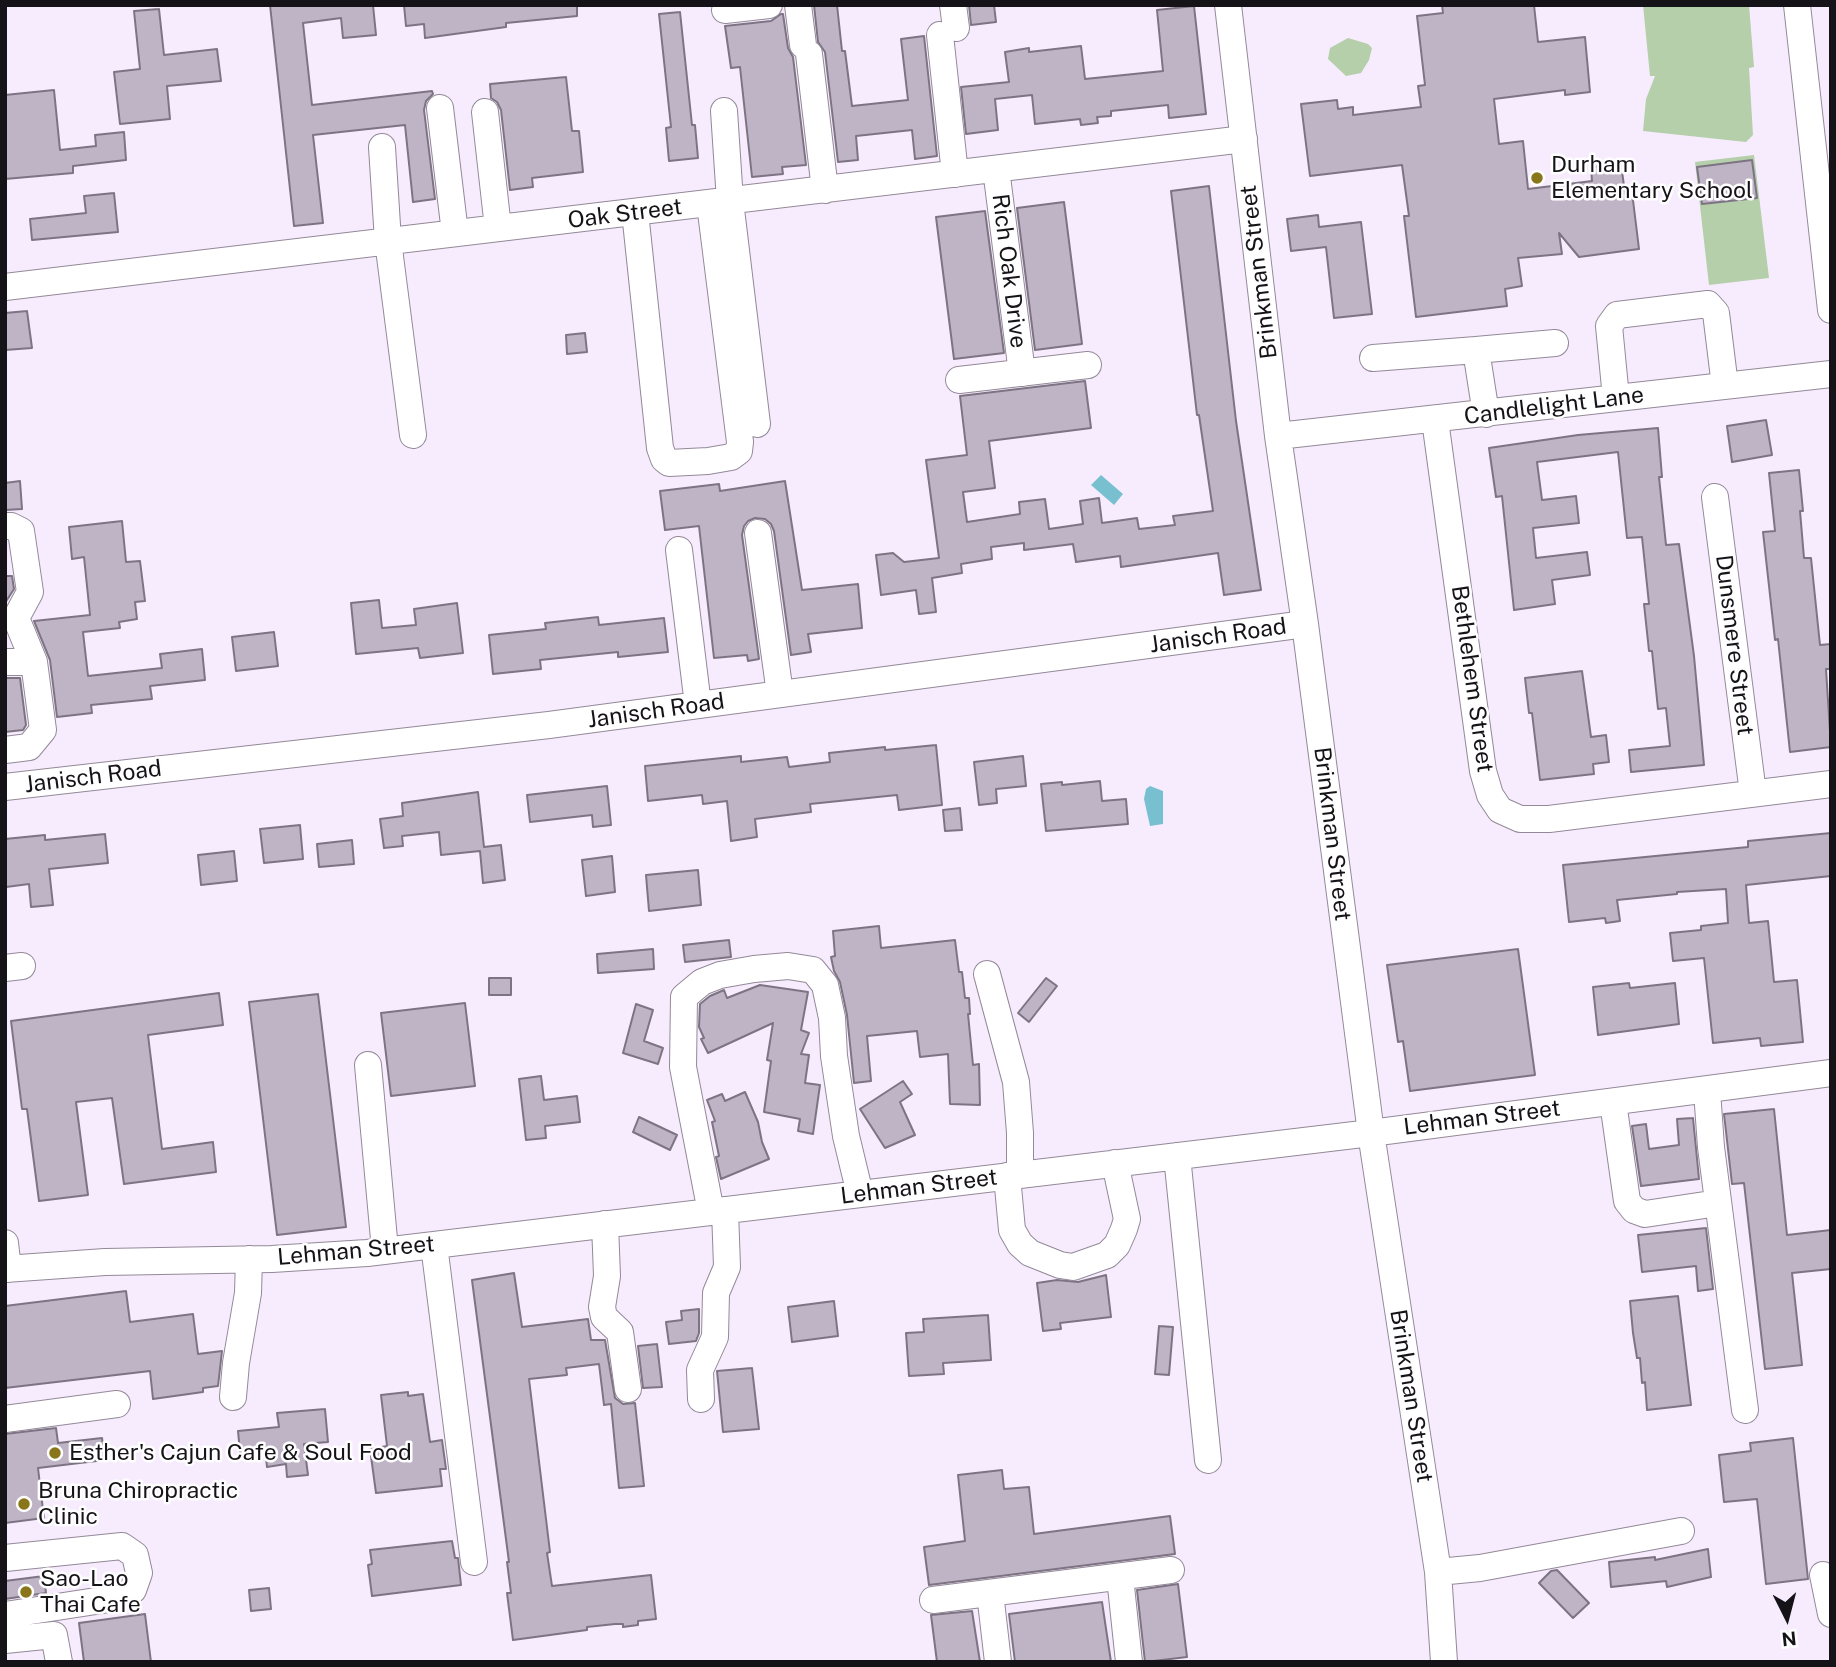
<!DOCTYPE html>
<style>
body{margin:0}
#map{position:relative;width:1836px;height:1667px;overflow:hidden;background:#f7ecfd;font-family:"Public Sans",sans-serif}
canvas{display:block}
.frame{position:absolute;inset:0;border:7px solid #161318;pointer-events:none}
.north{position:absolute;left:1752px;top:1583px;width:70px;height:70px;-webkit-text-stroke:5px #fefefe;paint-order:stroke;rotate:174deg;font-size:19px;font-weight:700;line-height:28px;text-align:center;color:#161318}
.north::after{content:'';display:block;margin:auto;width:24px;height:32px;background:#161318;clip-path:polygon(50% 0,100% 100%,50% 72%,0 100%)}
</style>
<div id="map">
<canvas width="1836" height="1667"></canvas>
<div class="frame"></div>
<div class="north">N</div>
</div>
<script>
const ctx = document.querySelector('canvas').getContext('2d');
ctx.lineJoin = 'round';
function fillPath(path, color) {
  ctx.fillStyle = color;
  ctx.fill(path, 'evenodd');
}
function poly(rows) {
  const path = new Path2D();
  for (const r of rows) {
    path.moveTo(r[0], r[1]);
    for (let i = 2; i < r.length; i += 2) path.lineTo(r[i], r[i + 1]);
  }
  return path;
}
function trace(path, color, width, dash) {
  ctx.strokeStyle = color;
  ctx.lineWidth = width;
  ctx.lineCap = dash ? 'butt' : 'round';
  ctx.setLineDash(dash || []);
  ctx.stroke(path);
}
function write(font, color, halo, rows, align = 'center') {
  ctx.font = font + ' "Public Sans",sans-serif';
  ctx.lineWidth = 5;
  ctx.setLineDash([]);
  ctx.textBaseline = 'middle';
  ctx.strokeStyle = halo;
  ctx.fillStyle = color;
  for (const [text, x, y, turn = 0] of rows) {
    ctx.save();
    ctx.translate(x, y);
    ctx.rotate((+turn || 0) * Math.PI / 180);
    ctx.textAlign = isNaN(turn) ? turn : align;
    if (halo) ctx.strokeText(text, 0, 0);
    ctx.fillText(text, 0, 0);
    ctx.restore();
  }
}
fillPath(poly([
 [1643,5,1749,5,1754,67,1749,68,1753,135,1746,142,1643,131,1646,99,1655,76,1650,76],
 [1348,38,1368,44,1372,48,1369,60,1361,73,1346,76,1328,59,1330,48],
 [1754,155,1769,278,1709,285,1695,162]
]), '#b4cfa9');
fillPath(poly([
 [1101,475,1123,494,1114,505,1091,485],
 [1150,786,1163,791,1163,824,1150,826,1144,799,1146,789]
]), '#78c0cf');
const building = poly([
 [270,5,373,5,376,35,343,38,341,18,303,23,312,105,432,91,433,94,426,101,424,110,435,199,413,202,405,125,313,135,323,223,294,226,270,5],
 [404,5,577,5,577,16,506,23,506,27,425,38,424,24,406,26,404,5],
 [814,5,837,5,842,51,845,51,852,106,908,100,901,39,924,36,937,156,915,159,912,130,856,136,858,160,838,162,825,52,818,42,814,5],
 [969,5,994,5,996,22,971,25,969,5],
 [1442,5,1534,5,1538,42,1585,37,1590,92,1565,95,1565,90,1494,99,1499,144,1523,141,1528,189,1592,181,1591,167,1621,164,1625,193,1632,192,1639,249,1579,257,1559,233,1562,254,1518,258,1522,286,1505,289,1507,306,1416,317,1404,216,1409,216,1402,165,1310,176,1301,104,1337,100,1338,109,1353,107,1353,115,1421,107,1418,86,1425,85,1417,16,1443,13,1442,5],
 [1194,6,1206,114,1169,118,1168,105,1111,111,1111,116,1097,117,1098,123,1081,125,1080,119,1035,124,1032,95,995,99,998,130,966,134,961,87,1009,82,1005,52,1029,48,1029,52,1081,46,1085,79,1163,71,1157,10,1194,6],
 [159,9,164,55,217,49,221,81,167,86,170,119,120,124,114,72,140,69,134,11,159,9],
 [680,12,692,125,695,125,698,158,669,161,666,128,671,127,659,14,680,12],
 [781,14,783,14,788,48,793,57,806,165,782,167,783,174,752,177,740,67,731,68,725,26,771,21,781,14],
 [566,77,572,131,579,131,583,172,532,178,533,187,510,190,501,110,497,102,491,98,490,84,566,77],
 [54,90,60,150,96,146,95,135,124,132,126,160,73,166,73,173,5,179,5,95,54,90],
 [1752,160,1757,198,1702,204,1697,167,1752,160],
 [1209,186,1236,421,1261,590,1224,595,1218,553,1121,567,1120,556,1076,562,1073,544,1024,550,1024,543,991,547,992,559,961,564,962,573,932,578,936,612,919,614,916,590,881,595,876,555,893,553,904,562,939,558,926,460,967,455,960,396,1085,381,1091,428,989,441,995,488,963,492,967,522,1020,514,1019,502,1045,499,1049,529,1083,524,1080,501,1099,498,1102,523,1137,518,1139,529,1175,525,1173,516,1213,511,1199,415,1197,415,1171,191,1209,186],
 [114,193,118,232,32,240,30,219,86,213,84,196,114,193],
 [1064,202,1082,344,1035,350,1017,208,1064,202],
 [985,211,1004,353,954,359,936,217,985,211],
 [1318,215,1319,227,1361,222,1372,314,1334,318,1326,247,1291,251,1287,219,1318,215],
 [27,311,32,348,5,350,5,313,27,311],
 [585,333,587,352,567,354,566,335,585,333],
 [1766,420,1772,455,1732,462,1727,426,1766,420],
 [1658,428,1662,477,1659,477,1666,545,1679,544,1694,656,1704,765,1631,772,1629,750,1670,746,1666,708,1658,709,1652,651,1649,651,1644,604,1649,604,1642,537,1627,538,1618,452,1537,462,1542,500,1576,496,1579,523,1533,528,1536,558,1587,552,1590,575,1552,580,1555,604,1514,610,1502,496,1496,497,1489,448,1578,435,1658,428],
 [1799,470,1803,511,1800,511,1804,558,1811,558,1820,645,1831,644,1831,669,1826,669,1831,747,1790,752,1778,639,1775,640,1763,532,1775,531,1769,473,1799,470],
 [20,481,22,509,5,510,5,483,20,481],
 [785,481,802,590,858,584,862,628,808,634,811,652,791,655,774,531,771,524,765,519,755,518,748,521,744,526,742,535,759,659,748,661,747,655,714,658,699,526,665,530,660,491,719,484,720,491,785,481],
 [122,521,126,562,140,561,145,601,135,602,137,619,119,622,120,628,83,632,88,676,162,668,160,654,202,649,205,680,150,686,152,699,91,705,92,713,57,717,50,660,34,621,90,615,84,557,72,559,69,527,122,521],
 [5,576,12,576,14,589,5,603,5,576],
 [379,600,382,628,416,625,414,609,457,603,463,653,420,658,418,648,356,654,351,603,379,600],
 [598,617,599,625,664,618,668,652,618,657,618,652,540,660,541,669,493,674,489,635,546,629,545,623,598,617],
 [274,632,278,666,236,671,232,637,274,632],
 [1582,671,1591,737,1606,735,1609,762,1593,764,1594,774,1540,780,1532,713,1529,713,1525,678,1582,671],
 [5,678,20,678,26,725,23,730,5,732,5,678],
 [936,745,942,805,899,810,897,795,810,804,811,812,755,819,757,837,731,841,727,801,703,804,702,795,648,801,645,766,741,756,741,762,787,757,789,767,830,762,829,753,885,747,885,750,936,745],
 [1023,756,1026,786,996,789,997,803,979,805,974,762,1023,756],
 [1100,781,1102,801,1126,799,1128,824,1046,831,1041,784,1062,782,1062,785,1100,781],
 [607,786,611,825,593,827,592,815,530,822,527,795,607,786],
 [478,792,484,847,501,845,505,880,483,883,480,851,441,855,439,832,402,836,403,846,384,848,380,819,403,816,402,803,478,792],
 [960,808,962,830,945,831,943,810,960,808],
 [300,825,303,859,264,863,260,829,300,825],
 [1831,833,1831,876,1746,885,1749,923,1768,921,1774,982,1797,980,1803,1042,1761,1046,1760,1038,1713,1043,1704,958,1673,961,1670,933,1701,930,1701,926,1728,923,1726,889,1677,892,1677,894,1617,900,1620,921,1606,923,1605,918,1569,922,1563,865,1748,847,1748,841,1831,833],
 [105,834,108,863,49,869,53,905,31,907,29,884,6,887,5,839,45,835,45,840,105,834],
 [352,840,354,864,319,867,317,844,352,840],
 [234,851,237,881,201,885,198,855,234,851],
 [612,856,615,892,586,896,582,860,612,856],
 [698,870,701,905,649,911,646,875,698,870],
 [879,926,881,948,955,940,959,972,962,972,965,998,969,998,970,1014,968,1014,973,1065,979,1064,980,1105,950,1104,948,1054,920,1057,917,1031,867,1036,871,1081,854,1083,847,1015,840,982,834,971,831,957,835,956,833,931,879,926],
 [729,940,731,957,685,962,683,945,729,940],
 [653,949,654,969,598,973,597,954,653,949],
 [1518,949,1535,1075,1410,1091,1403,1041,1398,1042,1387,965,1518,949],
 [489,978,511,978,511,995,489,995,489,978],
 [1046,978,1057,986,1029,1022,1018,1013,1046,978],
 [1629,983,1630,988,1675,983,1679,1024,1598,1035,1593,987,1629,983],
 [760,985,808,992,801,1030,809,1033,801,1054,809,1055,805,1083,820,1085,813,1134,798,1131,800,1119,764,1112,771,1061,767,1060,773,1023,708,1053,701,1039,704,1038,699,1027,700,1004,710,996,724,990,727,998,760,985],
 [219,993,223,1025,148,1035,162,1149,213,1142,216,1172,124,1184,112,1098,76,1102,88,1195,39,1201,27,1109,22,1109,11,1021,219,993],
 [318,994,346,1227,277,1235,249,1002,318,994],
 [465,1003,475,1086,391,1096,381,1013,465,1003],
 [636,1004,653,1010,644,1041,663,1048,658,1064,623,1053,636,1004],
 [541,1076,544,1100,577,1096,580,1122,545,1126,546,1138,526,1140,519,1079,541,1076],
 [903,1081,912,1094,900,1102,915,1135,885,1148,860,1109,903,1081],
 [745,1092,758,1122,762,1142,769,1159,721,1179,716,1157,719,1156,712,1122,715,1121,707,1100,722,1094,725,1101,745,1092],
 [1774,1109,1787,1235,1831,1230,1831,1269,1792,1273,1802,1365,1765,1369,1744,1183,1732,1184,1724,1114,1774,1109],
 [639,1117,677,1135,670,1150,633,1132,639,1117],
 [1693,1118,1699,1179,1641,1186,1632,1126,1646,1124,1649,1149,1679,1145,1677,1119,1693,1118],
 [1706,1228,1713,1289,1698,1291,1696,1266,1642,1272,1638,1235,1706,1228],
 [514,1273,522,1327,588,1319,591,1340,605,1340,615,1398,623,1404,635,1403,644,1486,619,1488,611,1404,604,1405,599,1364,566,1368,567,1375,529,1379,550,1552,547,1553,552,1586,651,1575,656,1619,638,1621,638,1625,623,1627,623,1624,615,1624,587,1627,587,1630,513,1640,507,1593,511,1593,507,1562,509,1562,472,1280,514,1273],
 [1106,1275,1111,1317,1060,1323,1061,1329,1043,1331,1037,1283,1057,1280,1078,1282,1106,1275],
 [126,1291,130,1322,193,1314,198,1354,222,1351,218,1386,203,1388,203,1392,153,1399,150,1371,5,1388,5,1306,126,1291],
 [1678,1296,1691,1405,1647,1410,1645,1382,1642,1383,1640,1358,1637,1358,1633,1333,1630,1301,1678,1296],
 [834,1301,838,1336,792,1342,788,1307,834,1301],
 [699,1309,699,1333,696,1341,669,1344,666,1322,682,1320,681,1311,699,1309],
 [988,1315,991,1360,943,1363,944,1374,909,1376,906,1333,924,1332,923,1319,988,1315],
 [1159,1326,1173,1327,1169,1375,1155,1374,1159,1326],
 [657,1344,662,1387,643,1388,638,1346,657,1344],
 [752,1368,759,1429,723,1432,717,1371,752,1368],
 [408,1392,408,1396,423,1394,430,1442,442,1440,446,1469,440,1469,442,1486,376,1493,370,1449,387,1446,381,1395,408,1392],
 [325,1409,328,1442,304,1444,308,1475,287,1477,286,1464,267,1467,265,1449,240,1452,238,1431,279,1427,277,1413,325,1409],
 [56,1428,58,1443,102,1438,105,1460,38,1468,44,1518,5,1523,5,1434,56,1428],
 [1793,1438,1808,1579,1766,1584,1757,1499,1724,1502,1719,1455,1751,1451,1750,1443,1793,1438],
 [1002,1470,1004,1489,1029,1487,1034,1534,1170,1516,1175,1554,929,1585,924,1547,965,1541,958,1475,1002,1470],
 [452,1541,455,1558,458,1558,461,1585,372,1596,368,1565,372,1564,370,1550,452,1541],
 [1708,1549,1711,1577,1667,1587,1666,1581,1611,1587,1609,1562,1655,1557,1655,1560,1708,1549],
 [1557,1570,1589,1603,1573,1618,1539,1583,1551,1571,1557,1570],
 [44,1576,46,1593,5,1599,5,1581,44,1576],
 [1178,1584,1187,1657,1145,1662,1137,1590,1178,1584],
 [269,1588,271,1609,251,1611,249,1590,269,1588],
 [1102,1602,1111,1662,1015,1662,1009,1614,1102,1602],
 [972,1611,980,1662,937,1662,931,1615,972,1611],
 [145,1614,151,1662,84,1662,79,1623,145,1614]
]);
fillPath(building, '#bfb4c5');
trace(building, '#7d7483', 2);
const minor = poly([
 [798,5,803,45],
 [953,5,956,28],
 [1228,5,1278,436,1305,624,1371,1133,1438,1572,1444,1662],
 [1797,5,1831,310],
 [725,10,769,5],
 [940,35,955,174],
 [809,54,825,190],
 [440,108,455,233],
 [724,111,730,201,757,424],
 [485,112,498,228],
 [382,147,388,241,413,435],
 [996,169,1022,373],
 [635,212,660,448,664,459,669,463,708,461,731,457,739,451,740,442,710,204],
 [5,287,1244,139],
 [1476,350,1555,343],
 [1373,358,1476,350,1486,414],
 [959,380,1088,365],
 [1616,398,1609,326,1617,315,1708,304,1716,313,1725,386],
 [1435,420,1483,771,1490,795,1500,810,1520,819,1549,819,1831,784],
 [1278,436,1831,374],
 [1715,497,1753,793],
 [5,526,11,526,21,531,30,592,16,618,34,662,5,662],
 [758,533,780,694],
 [679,550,698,705],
 [5,750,29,747,43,730,34,662],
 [5,787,549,725,1305,624],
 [5,968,22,966],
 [987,974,1016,1082,1020,1133,1020,1175],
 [368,1065,385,1250],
 [1707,1091,1711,1147,1745,1410],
 [1613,1102,1627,1201,1634,1210,1645,1214,1718,1203],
 [1177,1156,1208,1460],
 [1007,1176,1012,1230,1020,1244,1030,1253,1060,1265,1073,1267,1107,1255,1117,1245,1124,1229,1127,1219,1115,1163],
 [711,1212,683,1067,684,997,702,982,720,975,754,969,788,966,813,970,825,985,832,1018,834,1056,846,1136,860,1194],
 [605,1224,607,1276,602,1307,604,1317,620,1332,628,1389],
 [5,1243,8,1269],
 [434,1245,474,1562],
 [5,1269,105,1262,272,1259,367,1253,1371,1133,1831,1073],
 [233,1397,236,1363,248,1293,249,1259],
 [701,1399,700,1370,715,1337,716,1293,727,1267,725,1210],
 [5,1419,117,1404],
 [5,1558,122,1546,135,1555,139,1573,133,1590,122,1597,5,1615],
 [1438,1572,1480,1568,1681,1531],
 [1823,1575,1831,1614],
 [1120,1577,1129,1662],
 [990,1593,998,1662],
 [933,1600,1171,1570],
 [5,1640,54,1635,59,1662]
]);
trace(minor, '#938998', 28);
trace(minor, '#fff', 26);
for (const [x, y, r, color] of [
 [1537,178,7,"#89761a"],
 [55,1453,7,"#89761a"],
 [24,1504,7,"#89761a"],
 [26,1592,7,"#89761a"]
]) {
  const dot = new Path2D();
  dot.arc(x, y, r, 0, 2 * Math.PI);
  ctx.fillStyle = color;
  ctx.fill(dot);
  trace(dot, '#fefefe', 2.5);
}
write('23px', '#161318', '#fefefe', [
 ["Durham",1551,165],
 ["Elementary School",1551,191],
 ["Esther's Cajun Cafe & Soul Food",69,1453],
 ["Bruna Chiropractic",38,1491],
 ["Clinic",38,1517],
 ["Sao-Lao",40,1579],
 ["Thai Cafe",40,1605]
], 'left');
write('23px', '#161318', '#fefefe', [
 ["Oak Street",625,214,-7],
 ["Rich Oak Drive",1009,271,83],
 ["Brinkman Street",1259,272,-97],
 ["Candlelight Lane",1554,406,-7],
 ["Janisch Road",1218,636,-8],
 ["Dunsmere Street",1734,645,83],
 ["Bethlehem Street",1472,679,82],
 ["Janisch Road",656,711,-8],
 ["Janisch Road",93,777,-7],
 ["Brinkman Street",1332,834,83],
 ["Lehman Street",1482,1118,-7],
 ["Lehman Street",919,1187,-7],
 ["Lehman Street",356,1251,-5],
 ["Brinkman Street",1411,1396,81]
]);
</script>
